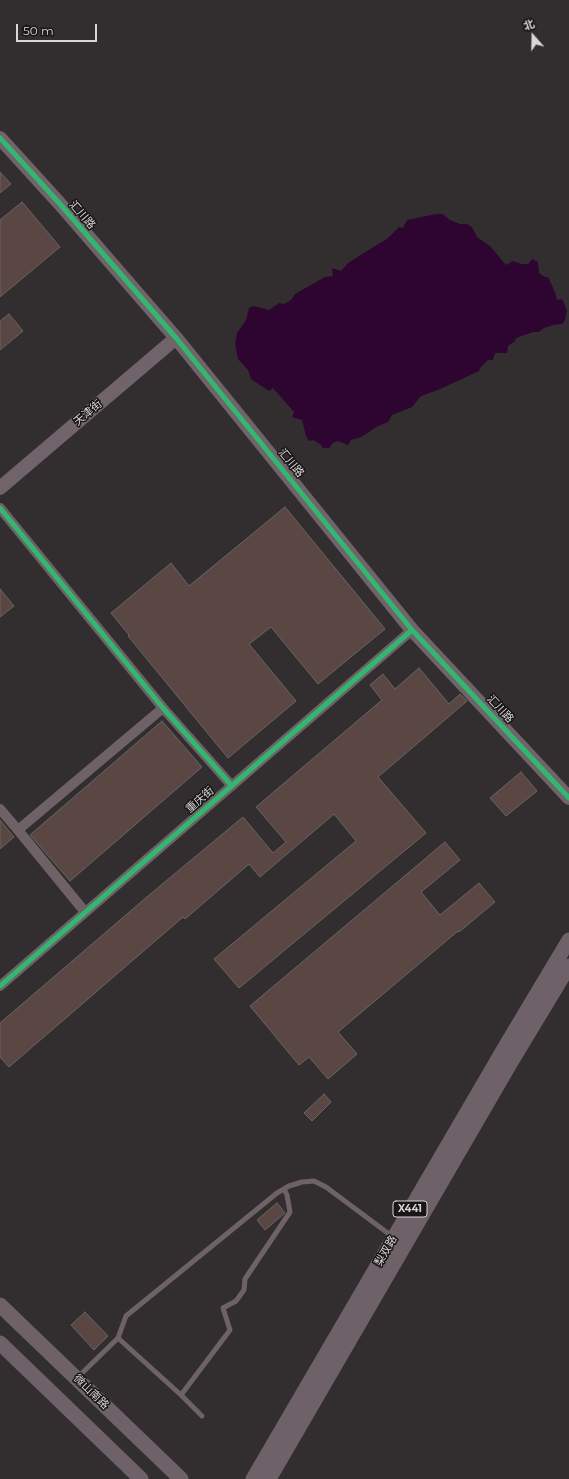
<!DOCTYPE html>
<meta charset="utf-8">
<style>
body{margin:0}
#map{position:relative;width:569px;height:1479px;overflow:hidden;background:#322e2f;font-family:Montserrat,"Noto Sans SC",sans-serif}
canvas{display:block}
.north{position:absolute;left:513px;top:16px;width:40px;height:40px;-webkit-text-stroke:3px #191617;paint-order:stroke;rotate:340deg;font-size:11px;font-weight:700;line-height:16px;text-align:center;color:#dad6d6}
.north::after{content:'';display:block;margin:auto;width:14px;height:18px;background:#dad6d6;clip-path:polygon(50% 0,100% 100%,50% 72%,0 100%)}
.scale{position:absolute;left:16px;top:24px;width:81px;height:18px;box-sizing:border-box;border:2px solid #dad6d6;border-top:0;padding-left:5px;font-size:12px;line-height:14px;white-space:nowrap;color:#dad6d6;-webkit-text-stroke:3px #191617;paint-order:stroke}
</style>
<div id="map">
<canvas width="569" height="1479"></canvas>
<div class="north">北</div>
<div class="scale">50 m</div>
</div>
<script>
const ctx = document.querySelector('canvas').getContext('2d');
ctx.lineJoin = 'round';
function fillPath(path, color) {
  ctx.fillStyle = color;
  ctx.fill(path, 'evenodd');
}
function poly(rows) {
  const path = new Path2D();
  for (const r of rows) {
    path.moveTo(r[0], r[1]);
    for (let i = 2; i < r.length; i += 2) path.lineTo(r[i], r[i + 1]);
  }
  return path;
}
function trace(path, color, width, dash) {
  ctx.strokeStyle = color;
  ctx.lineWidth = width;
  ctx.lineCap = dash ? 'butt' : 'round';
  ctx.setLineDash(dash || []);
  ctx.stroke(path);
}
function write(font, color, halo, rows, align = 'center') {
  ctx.font = font + ' Montserrat,"Noto Sans SC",sans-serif';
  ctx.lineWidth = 3;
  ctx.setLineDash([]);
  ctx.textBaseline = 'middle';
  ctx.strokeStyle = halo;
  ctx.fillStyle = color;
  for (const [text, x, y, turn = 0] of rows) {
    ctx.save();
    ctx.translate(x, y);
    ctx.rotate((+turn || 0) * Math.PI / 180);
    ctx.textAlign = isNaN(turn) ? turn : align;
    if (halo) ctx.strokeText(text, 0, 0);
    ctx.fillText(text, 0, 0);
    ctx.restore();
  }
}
fillPath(poly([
 [436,214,443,214,450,220,460,224,467,224,472,227,477,237,490,246,506,265,513,261,521,264,528,264,532,259,538,262,539,273,545,277,548,277,555,292,557,300,562,299,567,310,565,320,562,324,553,325,544,328,539,332,533,332,516,338,515,341,508,346,507,353,495,353,493,360,488,360,480,368,479,371,438,390,421,396,412,407,392,415,388,422,378,426,361,437,351,440,348,445,338,441,333,443,329,448,323,448,320,444,313,440,309,441,306,436,302,420,292,417,294,412,273,388,269,391,251,379,248,370,238,359,235,344,237,333,246,320,249,308,254,306,269,310,279,303,284,304,291,300,295,294,325,277,333,276,332,268,341,271,348,263,388,238,399,227,403,228,407,220]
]), '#2e0531');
const building = poly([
 [0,172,11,184,0,193,0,172],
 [22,202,60,247,0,297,0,220,22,202],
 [9,314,23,331,0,350,0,321,9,314],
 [285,507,385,629,318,684,271,627,249,644,296,701,228,758,128,636,129,635,111,613,171,563,189,586,285,507],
 [0,589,14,606,0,617,0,589],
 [419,668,449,704,460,694,467,701,378,777,426,833,239,988,214,959,356,841,334,814,260,877,249,864,185,919,183,917,9,1067,0,1057,0,1023,148,896,243,817,273,853,286,842,256,807,382,700,370,685,383,674,395,689,419,668],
 [162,721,202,767,70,881,30,835,162,721],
 [521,772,537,791,506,816,490,798,521,772],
 [0,820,14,837,0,849,0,820],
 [445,842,460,860,421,892,440,915,479,883,495,902,459,932,458,931,338,1032,357,1054,328,1079,309,1057,299,1065,250,1006,445,842],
 [324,1094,331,1102,312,1121,304,1113,324,1094],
 [277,1203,285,1213,265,1230,257,1220,277,1203],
 [85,1312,108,1336,94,1350,71,1325,85,1312]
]);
fillPath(building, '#5a4744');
trace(building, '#686565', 1);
trace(poly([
 [118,1338,181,1395,202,1416],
 [77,1378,118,1338,126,1316,277,1193,289,1186,302,1182,314,1181,326,1187,393,1237],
 [181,1395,230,1330,223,1308,236,1301,244,1290,245,1279,290,1212,287,1195,284,1189]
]), '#6e6267', 5);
trace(poly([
 [0,508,163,708,232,786],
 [0,809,18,830],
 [85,912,18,830,163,708],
 [0,986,412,630]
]), '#6e6267', 10);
trace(poly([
 [0,138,60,204,176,338,412,630,569,798],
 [0,488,176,338]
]), '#70646a', 14);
trace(poly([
 [0,1305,181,1479],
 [0,1343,141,1479],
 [253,1479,508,1042,569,940],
 [269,1479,511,1062,569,966]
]), '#6e6167', 15);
trace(poly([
 [0,138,60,204,176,338,412,630,569,798],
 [0,508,163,708,232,786],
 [0,986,412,630]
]), '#33b770', 5);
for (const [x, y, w] of [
 [410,1209,34]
]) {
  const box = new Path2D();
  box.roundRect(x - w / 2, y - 8, w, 16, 3);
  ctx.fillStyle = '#191617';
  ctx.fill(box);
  trace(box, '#dad6d6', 1);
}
write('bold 10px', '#dad6d6', null, [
 ["X441",410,1209]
]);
write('11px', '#dad6d6', '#191617', [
 ["汇川路",82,215,49],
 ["天津街",88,413,-40],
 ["汇川路",291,463,51],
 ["汇川路",500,709,47],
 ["重庆街",200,800,-41],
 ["梨双路",386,1251,-60],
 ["微山南路",91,1392,44]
]);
</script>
